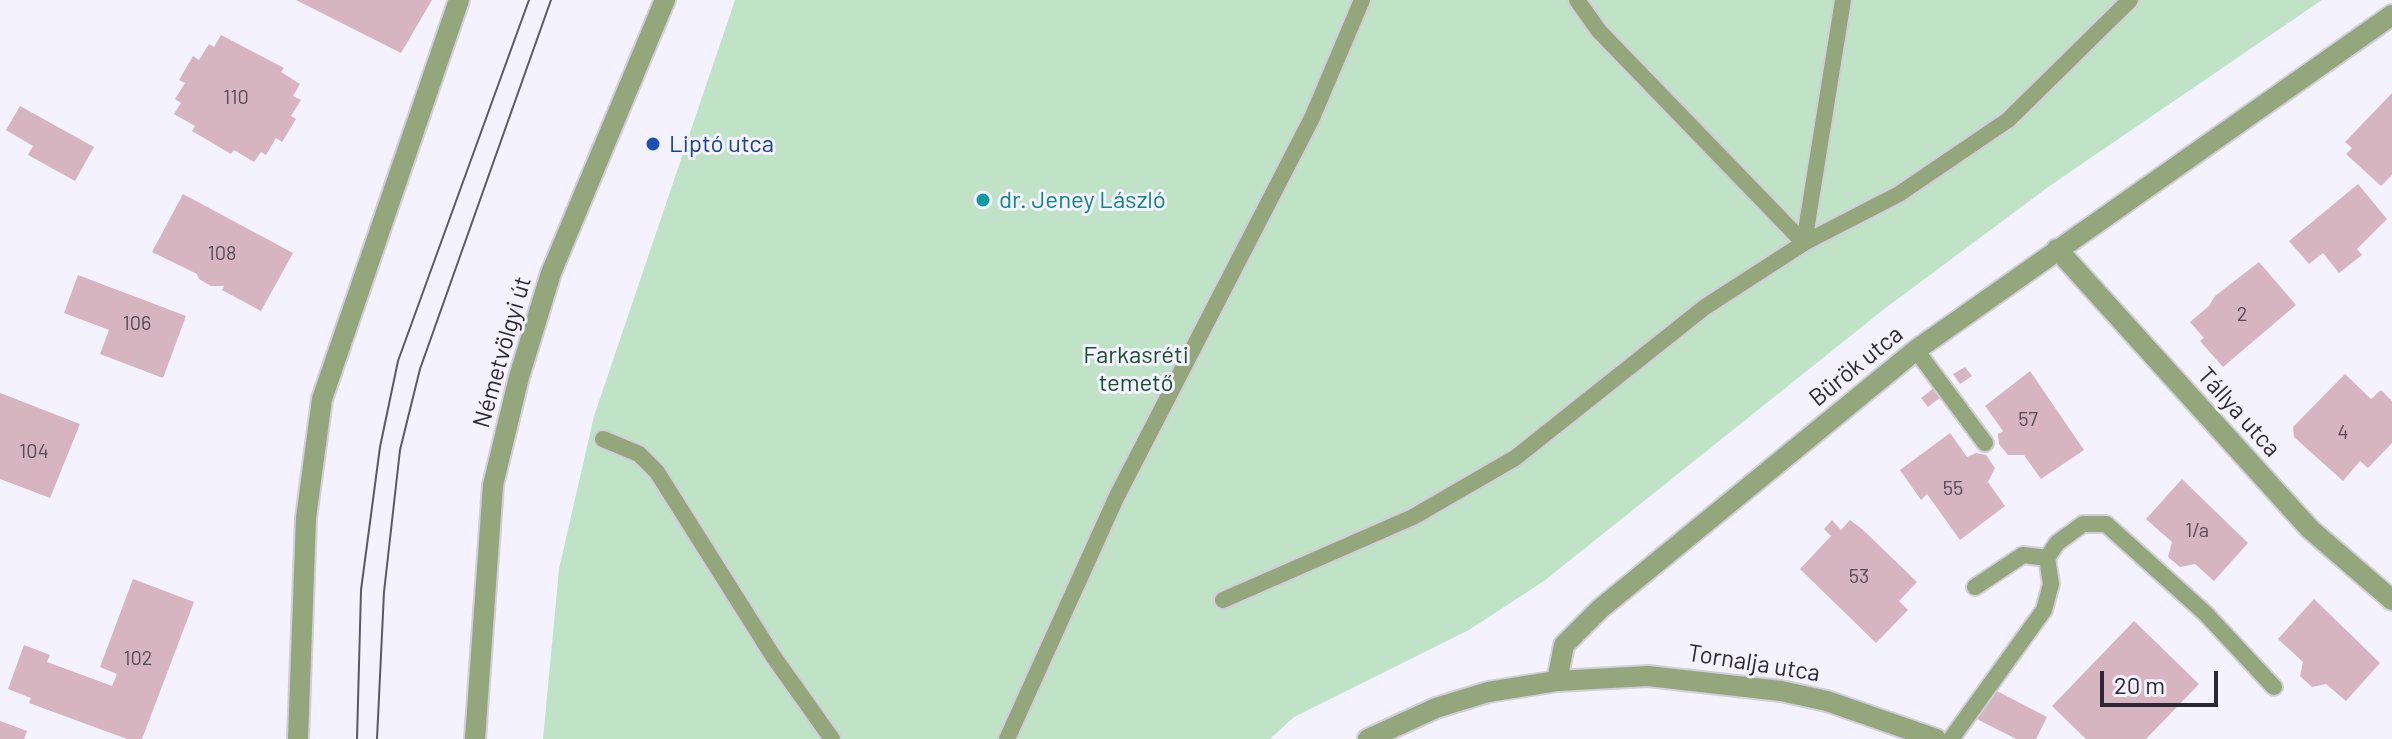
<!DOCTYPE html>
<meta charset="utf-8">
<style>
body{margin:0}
#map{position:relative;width:2392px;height:739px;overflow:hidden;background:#f5f2ff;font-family:Barlow,sans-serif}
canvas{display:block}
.scale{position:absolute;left:2100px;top:671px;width:118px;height:36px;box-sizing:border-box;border:4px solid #2b2833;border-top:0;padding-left:10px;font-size:24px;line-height:28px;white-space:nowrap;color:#2b2833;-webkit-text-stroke:6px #f5f2ff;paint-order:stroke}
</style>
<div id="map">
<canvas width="2392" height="739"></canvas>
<div class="scale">20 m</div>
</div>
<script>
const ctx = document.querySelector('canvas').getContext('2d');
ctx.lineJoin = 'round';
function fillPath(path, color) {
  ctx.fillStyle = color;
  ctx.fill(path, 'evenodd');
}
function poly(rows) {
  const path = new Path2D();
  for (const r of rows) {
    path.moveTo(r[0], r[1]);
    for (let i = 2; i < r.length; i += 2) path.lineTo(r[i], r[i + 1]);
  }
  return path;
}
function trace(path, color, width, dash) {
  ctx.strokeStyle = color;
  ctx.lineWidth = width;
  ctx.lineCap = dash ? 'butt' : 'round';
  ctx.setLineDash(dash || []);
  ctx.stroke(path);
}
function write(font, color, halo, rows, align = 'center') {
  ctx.font = font + ' Barlow,sans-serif';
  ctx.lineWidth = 6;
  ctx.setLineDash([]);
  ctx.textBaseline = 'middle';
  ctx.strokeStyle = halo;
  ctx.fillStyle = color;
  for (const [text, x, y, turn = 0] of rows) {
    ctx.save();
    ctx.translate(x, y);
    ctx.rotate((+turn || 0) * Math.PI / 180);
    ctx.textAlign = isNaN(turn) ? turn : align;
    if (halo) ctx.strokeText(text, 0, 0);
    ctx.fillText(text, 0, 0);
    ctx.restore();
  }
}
fillPath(poly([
 [735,0,2322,0,2051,185,1883,310,1544,581,1469,630,1294,717,1270,739,543,739,559,569,594,416]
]), '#c0e3c7');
fillPath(poly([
 [296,0,432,0,401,53],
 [221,35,284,68,281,72,300,84,293,96,301,100,291,116,296,119,282,142,276,138,266,155,261,152,254,162,234,150,231,154,192,131,195,126,174,114,181,103,175,99,185,83,179,80,193,56,199,60,209,44,214,47],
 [2392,93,2392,175,2381,186,2346,154,2352,148,2345,142],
 [20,106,94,147,75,181,28,155,33,146,6,130],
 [2358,184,2387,219,2357,249,2362,255,2339,273,2323,253,2309,264,2289,241],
 [183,194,293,253,261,311,222,290,224,286,211,286,199,279,197,274,152,252],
 [2259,262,2296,305,2223,367,2200,341,2204,338,2190,322,2209,306,2215,296],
 [78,275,186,316,163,378,100,354,109,330,64,313],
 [1965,367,1972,376,1960,384,1953,374],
 [2030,371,2084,450,2041,479,2024,455,2008,455,1999,444,1998,434,2003,431,1985,406],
 [2345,374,2371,399,2381,390,2392,401,2392,443,2368,468,2360,461,2343,481,2294,437,2293,427],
 [1934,388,1941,397,1928,407,1921,398],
 [0,393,80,424,50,498,0,479],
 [1950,433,1967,457,1976,453,1986,455,1995,468,1988,482,2005,506,1960,540,1927,494,1921,500,1900,470],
 [2182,479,2248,543,2214,581,2195,564,2180,567,2168,557,2172,542,2146,519],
 [1832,520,1841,530,1850,520,1862,529,1917,582,1899,601,1908,610,1876,643,1800,569,1831,536,1824,529],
 [133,579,194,602,142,739,127,739,29,703,31,698,8,689,24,645,50,655,47,662,112,686,117,674,100,667],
 [2314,599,2380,663,2346,701,2326,684,2312,687,2300,676,2303,662,2278,639],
 [2134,621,2199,684,2146,739,2086,739,2052,706],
 [1993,689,2047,717,2036,739,2016,739,1977,719],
 [0,721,27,731,24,739,0,739]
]), '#d6b4c0');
const service = poly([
 [1577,0,1599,31,1804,243],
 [1804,243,1843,0],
 [1916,350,1985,443],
 [603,439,639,454,657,472,773,656,832,739],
 [1975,587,2023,555,2047,558],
 [1223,600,1413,517,1515,458,1705,307,1804,243,1899,194,2008,120,2130,0],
 [1007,739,1117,496,1312,118,1362,0],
 [1951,739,2044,610,2051,584,2047,558,2057,543,2083,524,2106,524,2205,613,2274,687]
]);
const minor = poly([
 [2057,249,2310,529,2392,600],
 [1557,681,1564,645,1600,609,1916,350,2392,15],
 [298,739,306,518,322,399,459,0]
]);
const tertiary = poly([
 [475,739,493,485,519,377,551,273,665,0],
 [1368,739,1436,708,1488,692,1557,681,1648,676,1781,691,1827,701,1936,739]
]);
trace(service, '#d1ceda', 20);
trace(minor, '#d1ceda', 24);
trace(tertiary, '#d1ceda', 24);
trace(service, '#93a67c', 16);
trace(minor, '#93a67c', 20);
trace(tertiary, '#93a67c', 20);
trace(poly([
 [357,739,361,590,380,447,398,361,529,0],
 [377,739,384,592,400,450,420,369,551,0]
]), '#5c5965', 2);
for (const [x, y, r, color] of [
 [653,144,8,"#1a4fb4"],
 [983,200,8,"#0f9aa8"]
]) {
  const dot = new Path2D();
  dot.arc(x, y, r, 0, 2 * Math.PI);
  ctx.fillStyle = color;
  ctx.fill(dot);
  trace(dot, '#f5f2ff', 3);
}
write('20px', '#564b56', null, [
 ["110",236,97],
 ["108",222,253],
 ["2",2242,314],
 ["106",137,323],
 ["57",2028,419],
 ["4",2343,432],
 ["104",34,451],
 ["55",1953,488],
 ["1/a",2197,530],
 ["53",1859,576],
 ["102",138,658]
]);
write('24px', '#164399', '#f5f2ff', [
 ["Liptó utca",669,144]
], 'left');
write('24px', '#0d838f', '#f5f2ff', [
 ["dr. Jeney László",999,200]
], 'left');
write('24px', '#2b2833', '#f5f2ff', [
 ["Németvölgyi út",502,352,-74],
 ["Bürök utca",1856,366,-39],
 ["Tállya utca",2239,412,48],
 ["Tornalja utca",1754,663,9]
]);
write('24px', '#15512a', '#f5f2ff', [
 ["Farkasréti",1136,355],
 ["temető",1136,383]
]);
</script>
